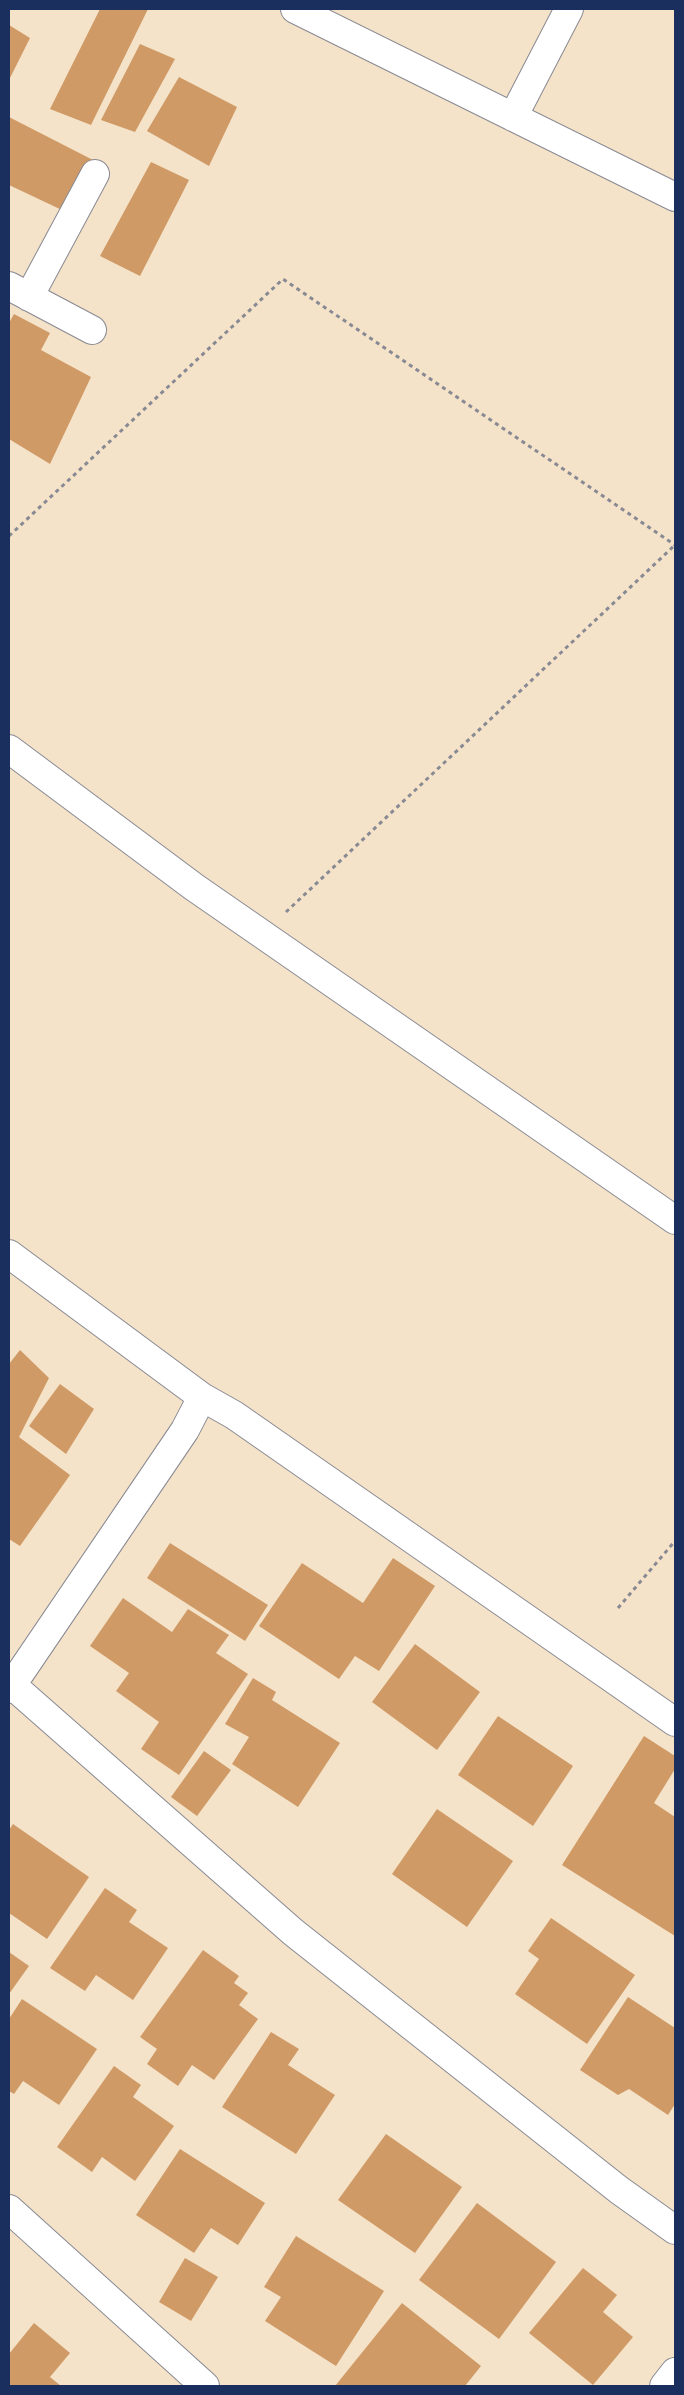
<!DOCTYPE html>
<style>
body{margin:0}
#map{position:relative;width:684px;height:2395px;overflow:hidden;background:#f4e3c8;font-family:Dekko,sans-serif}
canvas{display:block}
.frame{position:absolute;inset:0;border:10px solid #1b2f5e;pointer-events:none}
</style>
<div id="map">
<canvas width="684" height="2395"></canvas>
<div class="frame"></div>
</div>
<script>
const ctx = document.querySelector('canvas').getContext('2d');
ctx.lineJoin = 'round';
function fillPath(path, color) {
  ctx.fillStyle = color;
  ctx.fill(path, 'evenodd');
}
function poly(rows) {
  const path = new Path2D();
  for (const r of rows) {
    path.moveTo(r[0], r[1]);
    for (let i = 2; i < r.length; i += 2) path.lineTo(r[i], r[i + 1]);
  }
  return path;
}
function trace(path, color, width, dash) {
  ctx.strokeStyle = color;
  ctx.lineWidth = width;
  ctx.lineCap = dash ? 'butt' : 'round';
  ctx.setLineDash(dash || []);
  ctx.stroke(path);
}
fillPath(poly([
 [100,9,148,9,91,125,50,109],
 [9,25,30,38,9,80],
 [140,44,175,59,135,132,101,120],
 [179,77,237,107,209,166,147,131],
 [9,117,93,160,64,211,9,185],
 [151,162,189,180,140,276,100,256],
 [14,314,50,333,41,350,91,377,50,464,9,439,9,323],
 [20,1350,49,1378,19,1437,70,1475,20,1546,9,1539,9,1364],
 [60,1384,94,1409,66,1454,29,1426],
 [170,1543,268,1605,245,1641,147,1578],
 [393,1558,435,1586,379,1671,355,1656,339,1679,259,1626,302,1563,363,1603],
 [123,1598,172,1632,188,1609,229,1635,216,1653,248,1674,179,1775,141,1749,159,1722,116,1691,129,1673,90,1646],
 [415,1644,480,1692,437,1750,372,1702],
 [253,1678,276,1692,272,1700,340,1743,298,1807,232,1764,249,1737,225,1724],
 [498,1716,573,1766,533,1826,458,1775],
 [644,1736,675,1756,675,1769,654,1803,675,1817,675,1936,562,1865],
 [204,1751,231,1770,197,1816,171,1797],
 [437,1809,513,1861,467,1927,392,1874],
 [13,1824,89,1877,47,1939,9,1913,9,1830],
 [105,1888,137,1910,129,1922,168,1948,133,2000,96,1975,85,1991,50,1968],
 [551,1918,635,1975,587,2044,515,1994,539,1959,528,1951],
 [203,1950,239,1976,234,1983,248,1993,239,2005,258,2019,214,2080,192,2065,178,2086,147,2064,157,2049,140,2037],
 [9,1952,29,1966,9,1994],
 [628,1997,675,2028,675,2104,668,2115,629,2089,618,2095,580,2070],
 [22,1999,97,2049,59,2105,23,2081,14,2094,9,2091,9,2019],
 [271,2032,299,2049,288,2065,335,2095,296,2154,222,2107],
 [114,2066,141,2085,133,2097,174,2126,135,2181,102,2157,92,2172,57,2147],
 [386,2134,462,2187,415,2253,338,2200],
 [180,2149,265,2203,238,2245,211,2228,194,2253,136,2215],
 [477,2203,556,2262,499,2339,419,2280],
 [296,2236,384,2291,336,2366,265,2321,281,2297,264,2287],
 [185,2258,218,2277,191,2321,159,2302],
 [583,2268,617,2295,603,2312,633,2337,593,2385,529,2333],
 [402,2303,481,2366,465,2386,335,2386],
 [34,2323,70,2353,50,2377,61,2386,9,2386,9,2354]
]), '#d09a66');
const minor = poly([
 [295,9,675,197],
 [513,117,569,9],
 [9,286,92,330],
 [29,297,95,174],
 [9,749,194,887,675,1220],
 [9,1254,202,1397,234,1415,675,1722],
 [9,1682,12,1685,185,1430,202,1397],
 [9,1689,12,1685,293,1932,619,2190,675,2230],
 [9,2209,205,2386],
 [664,2386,675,2372]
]);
trace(minor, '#888993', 30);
trace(poly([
 [9,536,283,279,675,545],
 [286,912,675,545],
 [618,1608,675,1541]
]), '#888993', 3, [4, 4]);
trace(minor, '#fff', 28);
</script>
